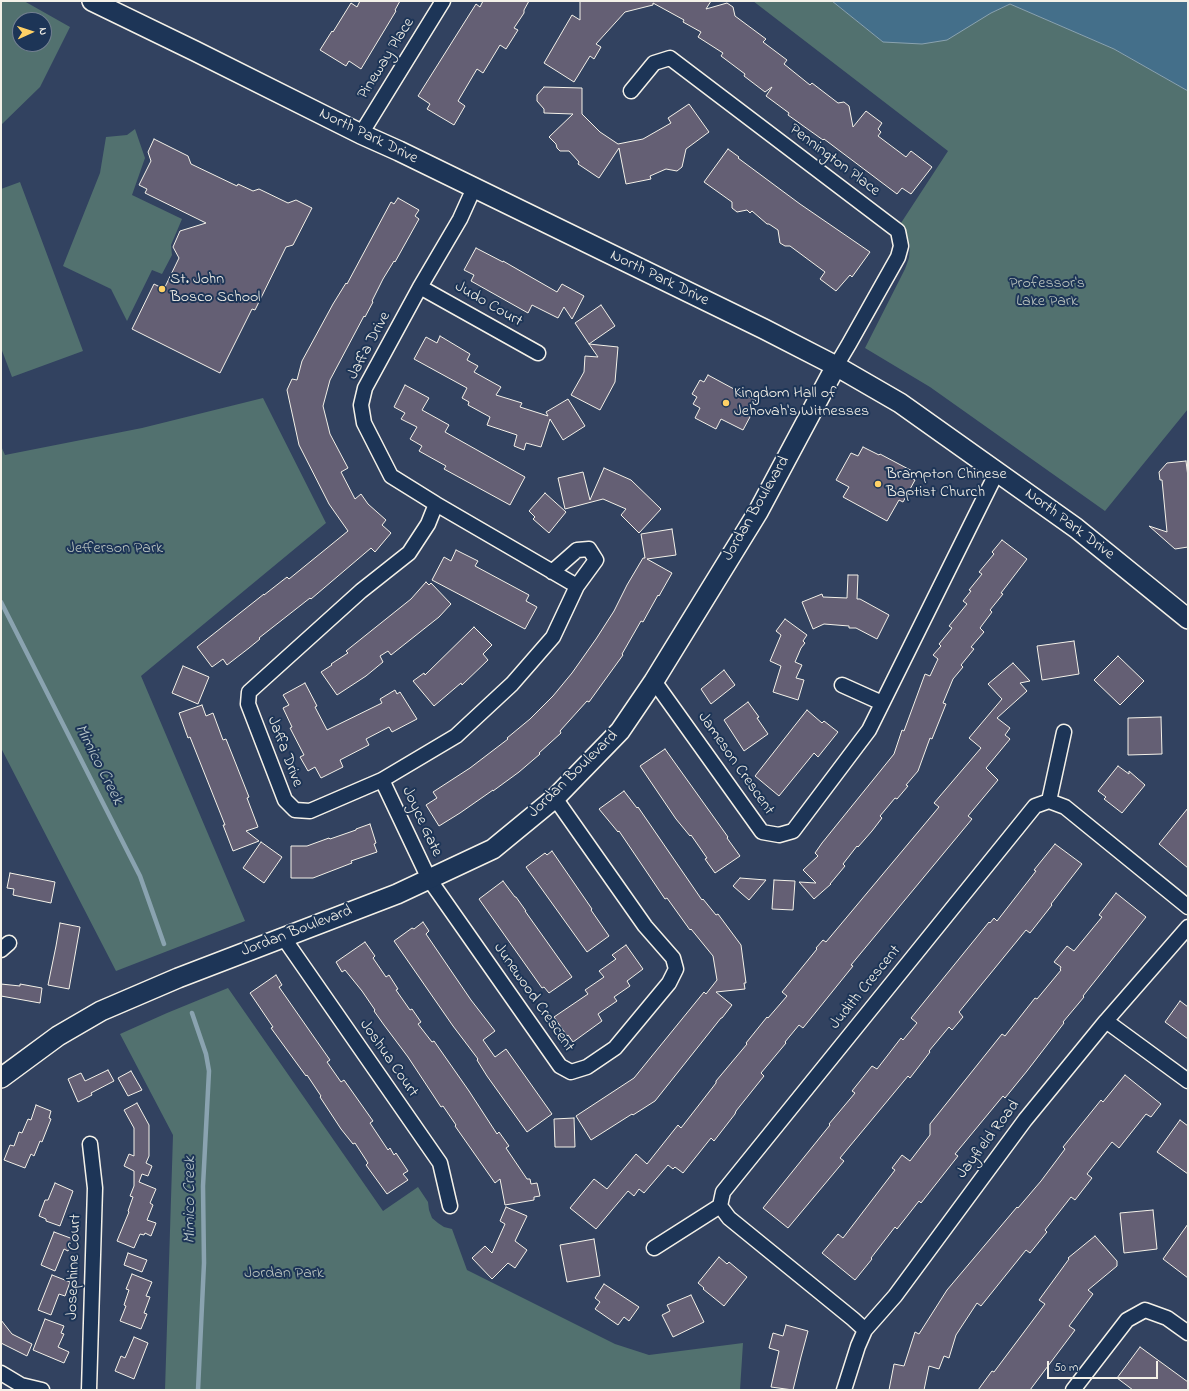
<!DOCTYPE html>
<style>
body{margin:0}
#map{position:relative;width:1189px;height:1391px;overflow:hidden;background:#324260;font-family:"Indie Flower",sans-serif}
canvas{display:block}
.frame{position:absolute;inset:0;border:2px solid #f4f1e8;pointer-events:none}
.north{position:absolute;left:12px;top:12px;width:40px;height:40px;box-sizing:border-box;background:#1d3557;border:1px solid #738091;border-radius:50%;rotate:87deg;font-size:11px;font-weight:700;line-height:16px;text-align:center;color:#f4f1e8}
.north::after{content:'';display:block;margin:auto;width:14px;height:18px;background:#ffd166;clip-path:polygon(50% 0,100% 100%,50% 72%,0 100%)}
.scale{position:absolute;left:1047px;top:1361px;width:111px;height:18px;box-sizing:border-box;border:2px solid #f4f1e8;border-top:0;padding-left:5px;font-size:12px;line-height:14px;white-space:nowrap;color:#f4f1e8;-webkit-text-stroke:3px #1d3557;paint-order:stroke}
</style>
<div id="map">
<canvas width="1189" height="1391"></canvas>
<div class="frame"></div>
<div class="north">N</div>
<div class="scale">50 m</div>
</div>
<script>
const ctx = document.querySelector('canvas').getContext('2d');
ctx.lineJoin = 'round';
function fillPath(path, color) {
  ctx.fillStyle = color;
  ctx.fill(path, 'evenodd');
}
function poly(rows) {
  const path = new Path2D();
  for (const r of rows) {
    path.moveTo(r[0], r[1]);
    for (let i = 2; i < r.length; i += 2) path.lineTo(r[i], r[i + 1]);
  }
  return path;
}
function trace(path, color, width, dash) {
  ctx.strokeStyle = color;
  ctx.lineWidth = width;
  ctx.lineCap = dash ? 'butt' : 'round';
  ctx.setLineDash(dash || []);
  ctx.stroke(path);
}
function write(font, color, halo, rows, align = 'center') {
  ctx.font = font + ' "Indie Flower",sans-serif';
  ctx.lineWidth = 4;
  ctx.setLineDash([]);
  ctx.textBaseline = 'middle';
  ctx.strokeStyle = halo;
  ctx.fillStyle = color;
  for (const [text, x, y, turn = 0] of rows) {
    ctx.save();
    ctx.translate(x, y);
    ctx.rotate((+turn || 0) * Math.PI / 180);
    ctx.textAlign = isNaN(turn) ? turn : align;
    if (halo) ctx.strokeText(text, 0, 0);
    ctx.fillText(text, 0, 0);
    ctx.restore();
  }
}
fillPath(poly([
 [1,1,24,1,70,27,40,87,1,125],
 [20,20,44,20,44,44,20,44],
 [753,1,832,1,883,42,991,13,1010,4,1114,49,1188,91,1188,409,1105,511,930,387,865,348,905,269,909,258,910,246,907,234,901,223,948,151],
 [135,129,145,158,132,195,182,219,171,245,172,255,162,274,152,270,127,321,111,289,63,266,100,173,106,137,127,135],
 [20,182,83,351,12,377,1,348,1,189],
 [263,398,326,523,141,676,245,921,116,971,1,748,1,446,5,455,142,428],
 [228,988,383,1211,418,1187,428,1202,429,1210,432,1218,438,1223,444,1227,452,1229,467,1270,615,1344,649,1355,743,1343,740,1390,165,1390,173,1135,120,1034,167,1013]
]), '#52716f');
const water = poly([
 [832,1,1188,1,1188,91,1114,49,1010,4,991,13,947,40,922,44,883,42,832,1]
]);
fillPath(water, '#446f8a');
trace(water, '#8aa3b0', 1);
trace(poly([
 [1,602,140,876,164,944],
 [192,1013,206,1054,209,1071,203,1186,204,1263,198,1390]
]), '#8aa3b0', 4.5);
const building = poly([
 [360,1,400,1,395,10,396,11,361,69,349,61,346,66,320,50,332,31,333,32,351,3,357,7,360,1],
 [483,1,529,1,524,10,524,13,514,28,518,30,506,49,500,45,483,73,477,69,458,101,465,106,454,125,427,109,430,104,418,96,476,4,480,7,483,1],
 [580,1,711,1,706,9,727,3,733,7,735,16,766,39,763,42,787,60,784,64,810,85,812,83,838,103,844,102,849,106,853,127,866,111,882,123,878,129,881,132,878,136,906,157,911,151,932,167,911,194,902,188,897,194,824,139,823,140,788,115,789,113,766,96,772,87,765,92,744,76,745,74,721,56,723,53,698,37,701,32,683,22,684,20,653,3,653,5,625,12,596,44,601,47,594,59,590,56,574,82,544,63,572,15,580,20,580,1],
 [544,87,582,88,582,114,600,132,618,144,643,139,671,123,668,118,689,104,709,132,686,149,682,167,677,171,666,169,650,176,651,179,626,184,619,148,599,178,578,164,579,162,569,151,560,151,557,148,556,144,549,137,573,114,544,113,544,109,537,101,537,95,544,87],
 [154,139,188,156,191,164,237,186,238,184,253,191,259,189,288,203,296,200,312,208,293,245,286,247,255,310,252,309,220,373,132,329,154,284,164,289,179,258,173,247,180,231,206,223,145,193,147,189,139,185,151,161,148,152,154,139],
 [728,149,739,157,738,158,800,204,870,252,852,277,850,275,836,291,820,279,825,272,790,246,785,246,780,243,778,230,769,224,767,224,752,211,750,213,747,210,737,212,732,208,732,202,704,182,728,149],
 [398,198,419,210,415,216,419,219,395,262,394,261,383,279,372,301,373,302,365,317,364,316,330,380,323,406,330,434,348,468,341,472,355,499,361,494,368,504,386,520,382,525,391,533,375,552,371,548,311,599,310,598,259,638,260,639,249,648,227,665,223,659,212,667,197,647,264,594,264,595,287,577,289,579,348,531,329,504,299,445,287,390,292,379,297,380,302,361,333,304,346,283,347,284,391,202,394,204,398,198],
 [476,248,503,262,503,261,557,292,562,284,584,296,572,319,564,307,558,318,532,305,528,313,471,281,474,275,464,270,476,248],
 [601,305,615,326,589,344,575,323,601,305],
 [440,336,470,354,467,360,478,366,474,372,501,387,496,395,522,403,520,407,548,416,546,412,568,399,585,426,563,440,550,419,541,447,526,443,524,450,514,446,517,435,487,425,490,417,468,405,469,402,462,398,467,388,414,359,426,337,437,343,440,336],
 [589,344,618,347,615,382,600,410,571,395,584,372,585,356,598,357,589,344],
 [708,375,758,402,743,430,721,419,716,429,695,418,700,408,693,404,697,397,692,394,700,380,704,382,708,375],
 [405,385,429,398,422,410,449,425,445,432,525,477,510,505,444,469,446,466,419,451,422,446,410,439,417,427,401,419,405,413,394,407,405,385],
 [863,447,879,455,880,454,914,472,910,478,915,480,903,502,899,500,887,521,843,497,849,487,836,480,851,453,858,456,863,447],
 [1186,461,1188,477,1188,547,1175,549,1149,526,1167,532,1162,480,1160,480,1159,472,1167,463,1186,461],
 [604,468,631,480,661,509,639,533,621,515,626,509,603,499,565,509,558,478,583,472,590,500,604,468],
 [545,493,566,512,549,533,533,519,535,517,529,511,545,493],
 [672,529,676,555,647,559,672,573,659,596,658,595,643,622,641,621,622,654,623,655,589,702,587,701,560,731,561,733,539,753,540,754,519,772,493,791,493,790,460,813,439,826,426,805,437,798,433,792,470,768,508,739,507,738,530,719,553,696,572,673,596,639,614,611,627,585,643,558,645,558,641,534,672,529],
 [1002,540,1027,559,1001,593,1003,594,990,610,992,612,980,628,984,632,971,647,974,649,961,665,963,667,953,679,943,703,946,704,932,739,930,738,918,771,906,785,908,786,897,799,895,798,880,816,882,818,872,831,858,847,857,846,843,864,845,866,830,884,831,884,814,899,799,882,816,883,803,870,818,856,815,853,822,843,894,754,902,730,904,731,925,674,930,676,938,659,933,655,941,646,939,644,952,628,949,626,967,604,963,601,971,591,969,590,982,574,979,572,994,554,992,552,1002,540],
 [456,550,478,561,475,566,529,595,526,601,537,607,525,629,432,580,444,557,451,561,456,550],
 [848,575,858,575,857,599,860,599,889,615,877,639,856,628,849,628,849,626,824,624,813,629,802,602,822,594,823,597,847,598,848,575],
 [426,582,429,585,431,583,451,604,439,617,391,655,388,651,380,656,383,662,366,676,337,695,321,672,332,665,331,664,348,653,346,651,411,599,426,582],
 [785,619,807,635,803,641,805,643,801,648,795,662,802,665,796,678,804,680,798,700,773,692,781,666,770,661,781,635,776,631,785,619],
 [474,627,492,645,483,654,488,660,462,685,461,683,434,706,413,681,424,673,425,675,474,627],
 [1074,641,1079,674,1042,680,1037,646,1074,641],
 [1118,656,1144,681,1120,705,1094,680,1118,656],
 [1013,663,1030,681,1020,683,1027,691,997,718,1010,728,1005,735,1010,739,986,768,998,780,968,816,972,819,851,965,853,966,803,1028,799,1025,785,1042,786,1043,761,1073,764,1076,736,1111,735,1114,714,1141,711,1138,683,1173,675,1167,673,1169,668,1165,644,1193,639,1189,634,1196,628,1191,596,1229,570,1208,594,1179,607,1189,636,1154,647,1164,678,1125,681,1128,716,1083,716,1081,747,1044,746,1043,767,1017,768,1018,787,996,782,992,817,949,816,948,823,940,826,942,939,807,934,803,981,748,969,738,1002,699,988,684,1013,663],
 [183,666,209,677,198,704,172,693,183,666],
 [724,670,735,685,711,704,701,689,724,670],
 [305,683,317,706,315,707,327,730,382,703,380,699,395,690,397,694,400,692,417,719,392,732,389,727,366,739,369,745,340,760,343,767,321,778,315,767,308,771,300,757,304,755,290,728,292,727,283,708,289,705,283,695,305,683],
 [748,702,759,717,757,718,768,734,744,751,724,720,748,702],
 [202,705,206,716,213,713,223,740,226,739,249,797,247,798,258,827,246,831,259,841,233,851,223,825,225,825,190,737,188,738,179,713,202,705],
 [807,710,822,723,824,721,838,732,818,757,814,753,779,796,755,776,807,710],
 [1161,717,1162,754,1128,755,1128,718,1161,717],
 [665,749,728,837,727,838,740,856,715,873,705,859,707,858,691,835,690,836,676,819,640,766,665,749],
 [1118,766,1129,774,1129,771,1145,785,1122,813,1104,799,1106,797,1098,791,1118,766],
 [624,791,637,808,638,807,702,900,703,899,716,915,718,914,741,945,746,983,744,983,745,989,716,992,732,1005,722,1018,721,1018,655,1101,633,1115,632,1114,591,1140,576,1116,634,1078,704,992,706,994,717,980,713,956,691,929,690,930,667,898,665,899,619,831,618,832,599,809,624,791],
 [1188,808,1188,868,1159,844,1188,808],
 [370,824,376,843,374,844,377,852,351,861,352,863,313,878,291,878,291,846,307,846,329,838,330,839,356,830,356,829,370,824],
 [261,842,282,857,264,883,243,868,261,842],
 [1055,844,1082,864,1051,904,1052,905,1030,933,1026,930,959,1012,963,1017,952,1030,949,1027,929,1051,930,1052,910,1078,908,1076,840,1158,844,1161,788,1228,763,1208,830,1125,829,1124,855,1093,852,1091,872,1066,877,1069,901,1038,903,1040,917,1023,911,1018,989,922,990,923,994,918,997,921,1036,871,1034,870,1055,844],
 [552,851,592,909,591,910,609,936,587,952,526,867,545,853,547,855,552,851],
 [10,873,55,882,51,903,13,895,14,889,7,888,10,873],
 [740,878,766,880,749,900,733,886,740,878],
 [774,880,795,881,793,910,772,909,774,880],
 [503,881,515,897,516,897,526,911,525,911,572,977,549,993,544,987,542,988,479,899,503,881],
 [1116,893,1146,917,1083,996,1084,997,1063,1022,1064,1023,1027,1071,1005,1098,1003,1096,955,1154,958,1156,921,1203,919,1201,897,1229,895,1227,871,1258,872,1259,855,1280,822,1253,838,1234,843,1238,895,1170,892,1168,902,1155,910,1161,930,1135,930,1124,1002,1034,1005,1036,1035,998,1037,999,1061,970,1060,969,1061,967,1054,962,1067,946,1074,951,1102,917,1099,915,1116,893],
 [423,922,429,931,426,934,471,1000,495,1031,483,1040,495,1057,506,1049,552,1114,527,1132,487,1076,477,1060,478,1059,453,1026,394,941,412,928,414,929,423,922],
 [60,923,80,927,69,989,48,985,56,946,60,923],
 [365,942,375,956,373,958,386,977,389,975,398,989,396,990,410,1010,412,1009,421,1022,418,1024,432,1042,434,1041,469,1091,497,1134,499,1132,509,1146,506,1148,527,1179,530,1179,531,1184,537,1183,540,1196,534,1197,534,1200,505,1205,500,1179,495,1183,455,1126,456,1125,443,1106,441,1107,408,1057,384,1025,374,1011,375,1010,362,991,345,970,342,972,336,962,365,942],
 [626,945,643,969,627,981,630,986,614,997,617,1001,598,1014,602,1021,573,1042,568,1035,567,1036,554,1017,588,994,585,990,604,977,599,971,616,959,612,955,626,945],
 [276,975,282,985,279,987,330,1060,327,1062,341,1082,344,1080,373,1121,370,1123,388,1150,390,1148,394,1155,396,1153,408,1171,403,1174,408,1180,387,1194,366,1165,368,1163,355,1143,353,1144,341,1129,320,1097,321,1096,307,1075,306,1076,271,1028,273,1027,250,993,276,975],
 [1,984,20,986,20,984,42,988,40,1003,1,996,1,984],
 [1180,1001,1188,1007,1188,1039,1165,1022,1180,1001],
 [108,1070,114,1081,91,1093,92,1095,78,1102,68,1079,81,1073,85,1081,108,1070],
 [131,1071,142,1090,128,1096,118,1078,131,1071],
 [1125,1075,1161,1104,1151,1117,1146,1114,1119,1148,1112,1142,1087,1174,1092,1178,1075,1200,1071,1197,1045,1230,1047,1232,1030,1253,1026,1250,981,1306,977,1303,956,1335,949,1358,944,1356,939,1369,929,1366,924,1390,889,1390,894,1364,904,1366,915,1332,919,1334,947,1290,1017,1207,1018,1208,1041,1181,1065,1149,1063,1147,1101,1100,1103,1102,1125,1075],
 [137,1103,149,1125,149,1156,146,1163,152,1166,148,1176,142,1174,139,1182,156,1189,150,1203,153,1205,147,1220,156,1223,151,1236,145,1233,144,1235,140,1234,134,1248,117,1241,129,1212,128,1211,133,1197,130,1196,134,1186,134,1171,124,1166,129,1154,134,1156,134,1128,124,1110,137,1103],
 [36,1105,51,1111,49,1118,51,1119,42,1142,40,1141,34,1156,31,1154,25,1168,4,1160,10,1145,14,1146,19,1132,22,1133,28,1119,31,1120,36,1105],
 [574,1118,575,1147,555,1147,554,1119,574,1118],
 [1180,1120,1188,1126,1188,1174,1157,1152,1180,1120],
 [55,1183,73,1191,60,1226,46,1221,46,1219,39,1216,45,1200,48,1200,55,1183],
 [506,1207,527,1216,515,1241,527,1250,515,1268,508,1263,492,1279,472,1258,485,1246,492,1253,505,1224,500,1221,506,1207],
 [1153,1210,1157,1249,1124,1253,1120,1213,1153,1210],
 [1188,1224,1188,1278,1163,1259,1188,1224],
 [54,1232,73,1239,68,1251,64,1249,55,1271,41,1265,54,1232],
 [1095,1236,1117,1261,1117,1266,1088,1290,1093,1294,1069,1326,1075,1330,1030,1390,978,1390,992,1371,994,1372,1045,1304,1039,1300,1069,1259,1068,1258,1095,1236],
 [594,1239,600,1276,567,1282,560,1245,594,1239],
 [128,1253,147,1260,142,1272,124,1265,128,1253],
 [719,1257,727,1264,729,1262,747,1277,724,1306,703,1289,704,1288,698,1283,719,1257],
 [132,1274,152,1282,146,1296,150,1297,144,1313,147,1314,141,1329,120,1321,126,1306,124,1305,129,1290,126,1289,132,1274],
 [52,1275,70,1282,65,1296,59,1294,51,1315,38,1310,52,1275],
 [604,1284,639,1307,629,1321,624,1317,618,1325,595,1309,600,1302,595,1298,604,1284],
 [691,1295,704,1322,673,1337,662,1315,670,1311,667,1305,691,1295],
 [45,1319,64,1326,61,1333,64,1334,58,1347,69,1352,64,1363,33,1350,45,1319],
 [1,1320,12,1334,32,1344,27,1356,1,1343,1,1320],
 [786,1325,808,1331,801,1357,793,1390,771,1387,779,1351,769,1348,773,1333,783,1336,786,1325],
 [134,1337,148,1343,134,1379,115,1371,121,1356,125,1358,134,1337],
 [1140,1347,1188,1382,1188,1390,1133,1390,1117,1378,1140,1347]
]);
fillPath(building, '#645f74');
trace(building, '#f4f1e8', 1);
const street = poly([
 [631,91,654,63,670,58,898,231,901,246,898,257,849,344,836,366],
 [361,134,443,1],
 [420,287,538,353],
 [436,504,428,524,409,553,361,591,249,692,248,704,285,800,295,810,310,811,382,780,456,736,512,684,553,637,577,586,436,504,391,476,364,423,361,405,365,388,420,287,460,219,474,188],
 [552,572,577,550,589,549,596,560,577,586],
 [654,681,762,832,779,835,793,831,869,730,997,472],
 [842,685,882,703],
 [382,780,429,879,560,1066,571,1072,587,1067,615,1048,669,983,676,969,673,958,645,926,555,798],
 [1049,801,1064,732],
 [283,937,440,1163,450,1206],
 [1,950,9,943],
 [1106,1021,1188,1081],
 [654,1248,720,1206],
 [865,1330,853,1319,729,1218,720,1206,723,1192,1035,806,1049,801,1065,807,1188,907],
 [1,1373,21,1385,42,1390],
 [89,1390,95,1188,90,1144],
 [844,1390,858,1346,865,1330,895,1296,1025,1120,1106,1021,1188,927],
 [1073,1390,1127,1320,1145,1310,1167,1318,1188,1333]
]);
const secondary = poly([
 [92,1,195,51,361,134,399,151,764,329,836,366,900,403,1076,528,1188,619],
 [1,1078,58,1036,101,1011,178,978,397,894,493,849,555,798,620,731,654,681,758,512,836,366]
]);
trace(street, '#f4f1e8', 17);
trace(secondary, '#f4f1e8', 22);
trace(street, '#1d3557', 14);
trace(secondary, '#1d3557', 19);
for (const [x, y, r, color] of [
 [162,289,4,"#ffd166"],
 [726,403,4,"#ffd166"],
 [878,484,4,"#ffd166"]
]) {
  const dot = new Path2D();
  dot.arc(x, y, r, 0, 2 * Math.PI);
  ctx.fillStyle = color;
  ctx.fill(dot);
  trace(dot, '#1d3557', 1.5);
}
write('16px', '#f4f1e8', '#1d3557', [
 ["Pineway Place",387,59,-58],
 ["North Park Drive",368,137,26],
 ["Pennington Place",834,161,37],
 ["North Park Drive",659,279,26],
 ["Judo Court",488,305,30],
 ["Jaffa Drive",370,346,-62],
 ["Jordan Boulevard",757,509,-60],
 ["North Park Drive",1069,525,37],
 ["Jaffa Drive",284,752,69],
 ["Jameson Crescent",735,764,55],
 ["Jordan Boulevard",574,775,-44],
 ["Joyce Gate",421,822,65],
 ["Jordan Boulevard",297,932,-21],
 ["Judith Crescent",866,988,-51],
 ["Junewood Crescent",533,998,55],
 ["Joshua Court",388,1059,55],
 ["Jayfield Road",989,1140,-53],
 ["Josephine Court",75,1267,-88]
]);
write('16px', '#f4f1e8', '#1d3557', [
 ["St. John",170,280],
 ["Bosco School",170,298],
 ["Kingdom Hall of",734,394],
 ["Jehovah's Witnesses",734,412],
 ["Brampton Chinese",886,475],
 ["Baptist Church",886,493]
], 'left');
write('16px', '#bbc4be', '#1d3557', [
 ["Professor's",1047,284],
 ["Lake Park",1047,302],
 ["Jefferson Park",115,549],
 ["Jordan Park",284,1274]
]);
write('italic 17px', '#b6c4c7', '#1d3557', [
 ["Mimico Creek",98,765,63],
 ["Mimico Creek",191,1200,-90]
]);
</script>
